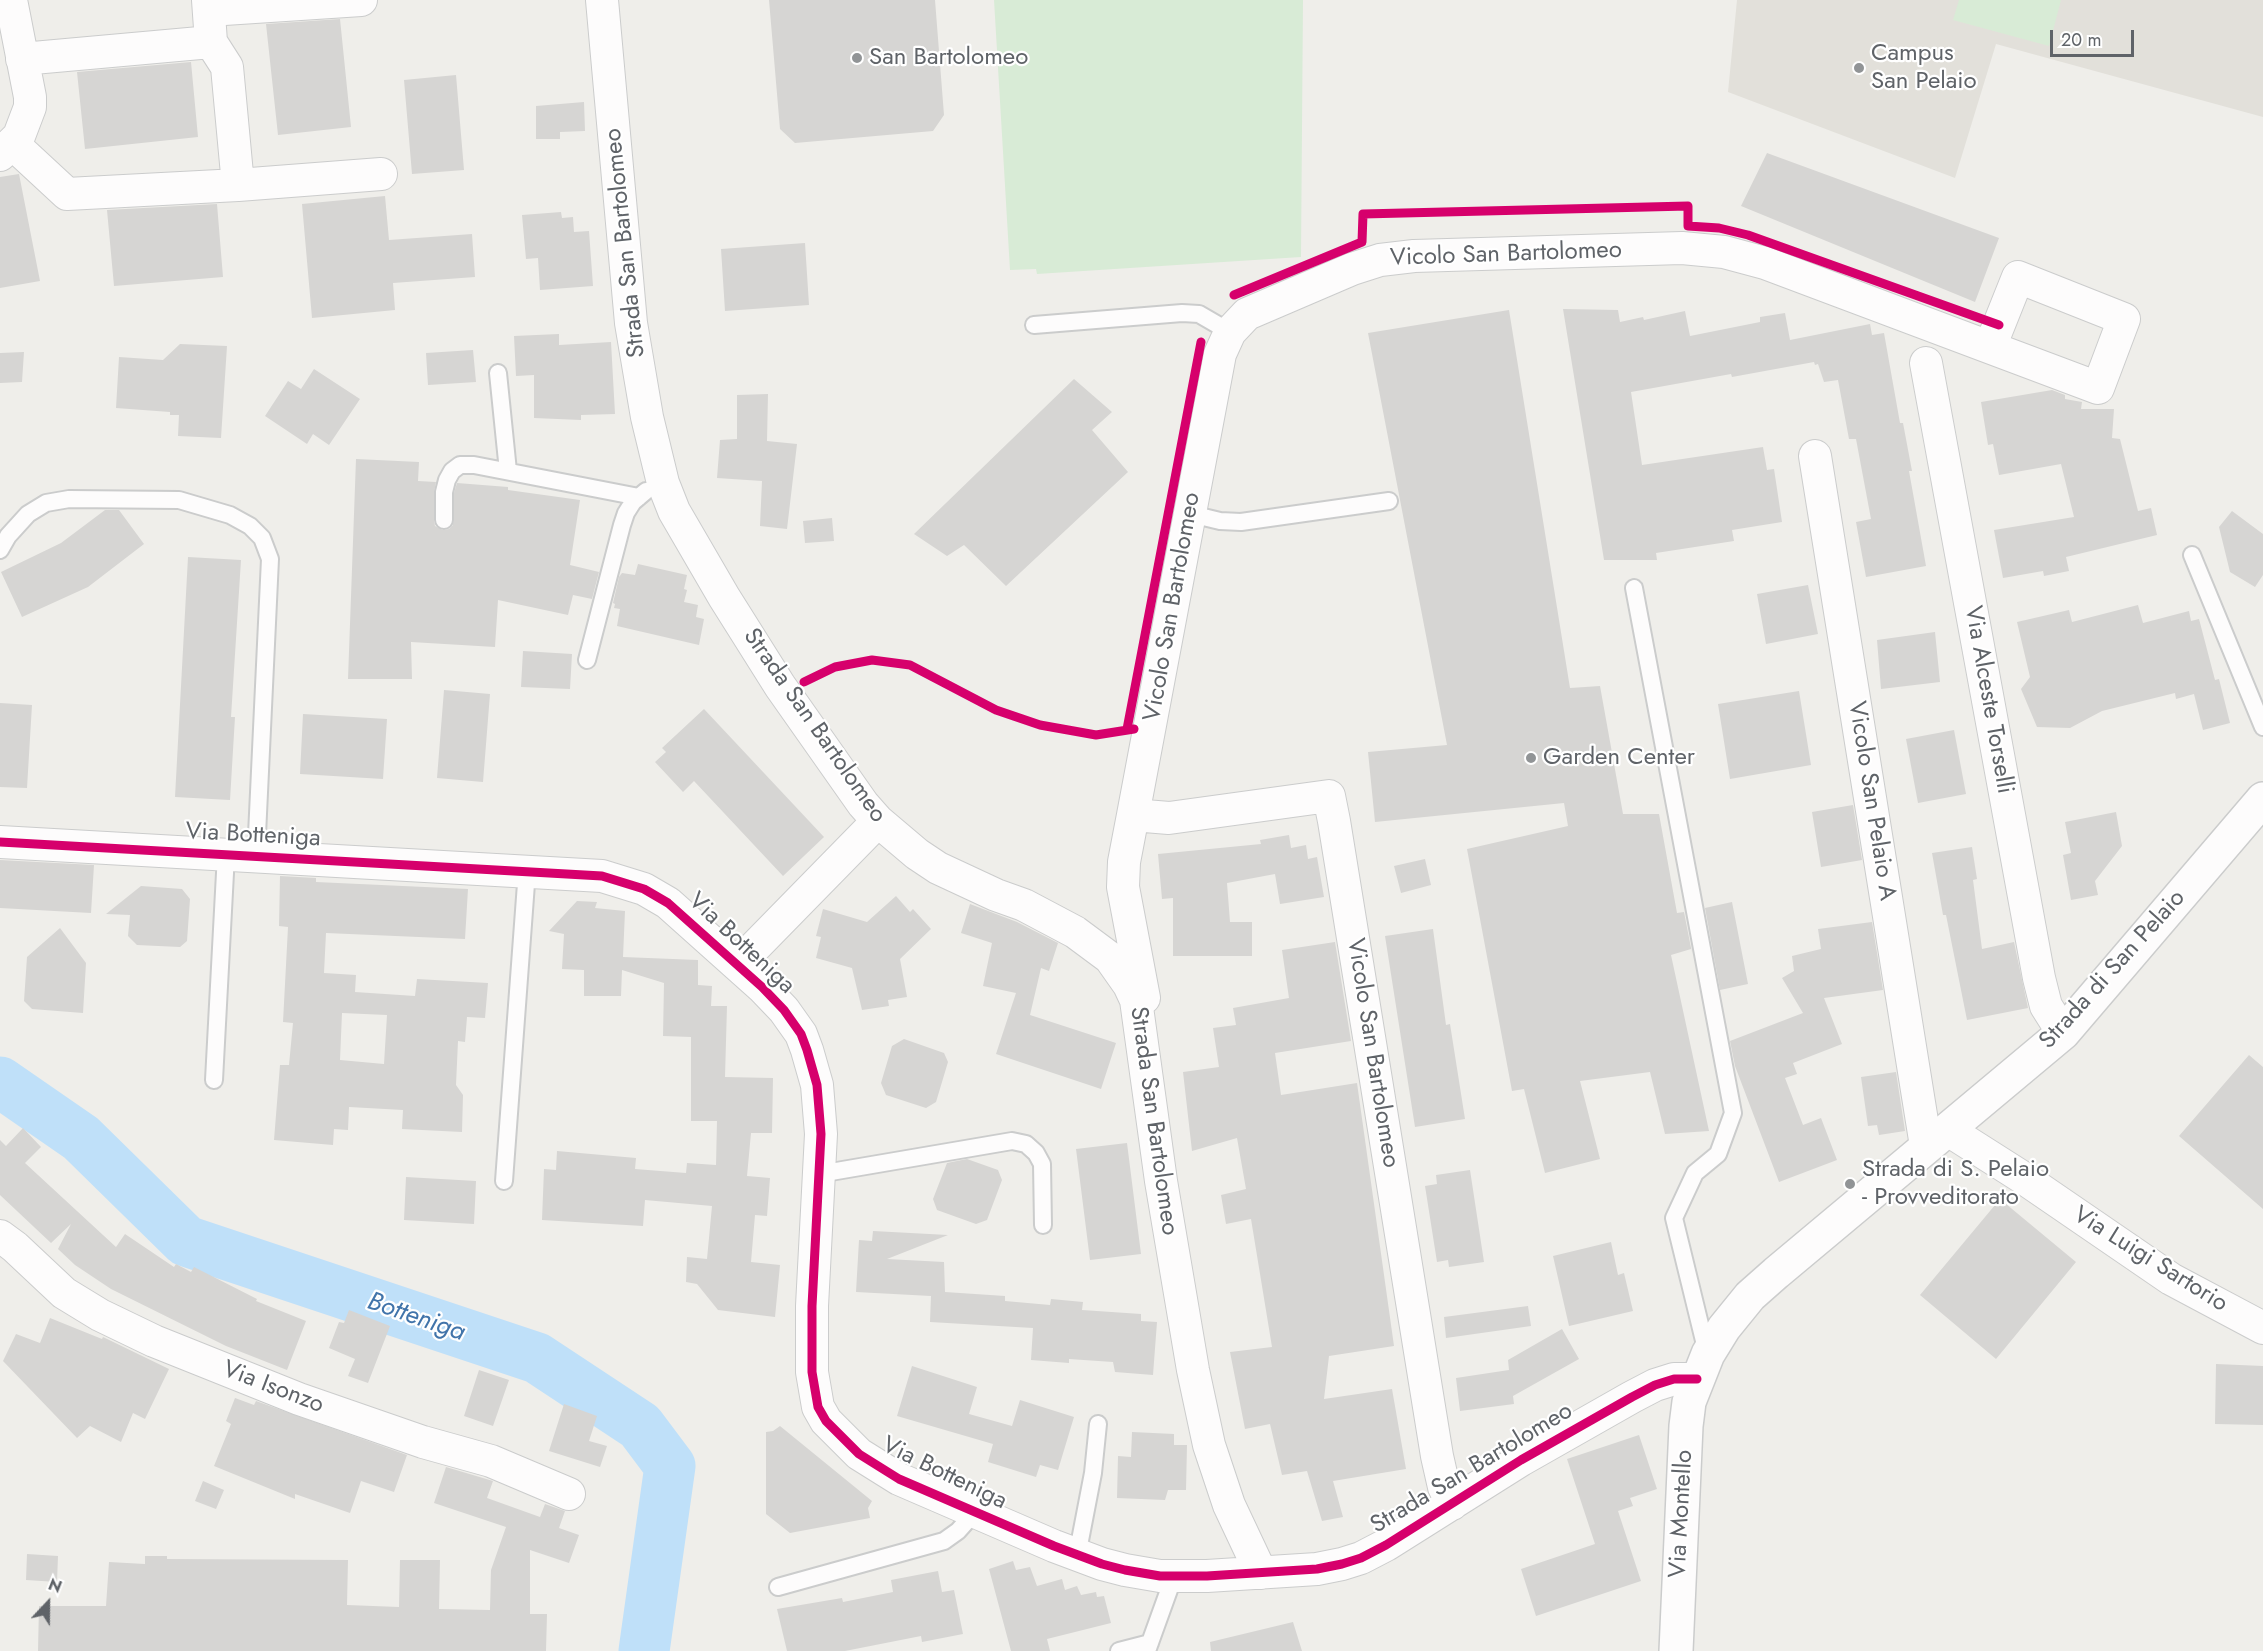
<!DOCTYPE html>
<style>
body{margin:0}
#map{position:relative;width:2263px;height:1651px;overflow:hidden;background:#efeeea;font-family:Jost,sans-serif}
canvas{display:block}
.north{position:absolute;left:18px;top:1573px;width:60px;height:60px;-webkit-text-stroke:4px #fff;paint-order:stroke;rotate:22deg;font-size:16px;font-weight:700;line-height:24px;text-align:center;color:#5f6368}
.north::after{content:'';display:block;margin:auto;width:21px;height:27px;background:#5f6368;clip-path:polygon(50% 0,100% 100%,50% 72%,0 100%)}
.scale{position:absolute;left:2050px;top:30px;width:84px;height:27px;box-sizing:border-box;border:3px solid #5f6368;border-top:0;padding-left:8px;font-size:18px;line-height:21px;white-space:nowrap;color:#5f6368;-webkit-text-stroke:4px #fff;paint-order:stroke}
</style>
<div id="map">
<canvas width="2263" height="1651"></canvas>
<div class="north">N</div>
<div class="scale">20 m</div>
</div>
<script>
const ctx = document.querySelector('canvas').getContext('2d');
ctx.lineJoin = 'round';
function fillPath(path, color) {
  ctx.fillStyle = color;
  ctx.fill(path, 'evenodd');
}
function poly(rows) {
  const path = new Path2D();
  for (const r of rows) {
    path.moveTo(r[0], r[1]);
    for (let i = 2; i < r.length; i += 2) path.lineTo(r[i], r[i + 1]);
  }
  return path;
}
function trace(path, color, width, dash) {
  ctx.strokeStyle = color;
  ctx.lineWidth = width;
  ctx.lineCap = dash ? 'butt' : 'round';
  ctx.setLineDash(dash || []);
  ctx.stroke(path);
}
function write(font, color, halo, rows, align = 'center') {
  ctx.font = font + ' Jost,sans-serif';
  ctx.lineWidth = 4.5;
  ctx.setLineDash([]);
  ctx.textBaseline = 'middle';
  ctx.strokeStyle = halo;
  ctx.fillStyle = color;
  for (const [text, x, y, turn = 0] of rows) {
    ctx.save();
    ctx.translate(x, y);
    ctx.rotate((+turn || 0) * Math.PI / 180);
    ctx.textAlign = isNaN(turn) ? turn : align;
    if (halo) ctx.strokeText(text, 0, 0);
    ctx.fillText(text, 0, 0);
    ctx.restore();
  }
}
fillPath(poly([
 [1737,0,2263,0,2263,117,1996,44,1955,178,1728,92]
]), '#e2e0da');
fillPath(poly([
 [994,0,1303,0,1301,257,1037,274,1036,269,1010,270],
 [1959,0,2061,0,2049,46,1953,20]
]), '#d8ebd6');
trace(poly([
 [0,1082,81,1138,186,1241,537,1358,640,1426,670,1466,644,1651]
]), '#bfe0f9', 51);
fillPath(poly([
 [769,0,935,0,944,115,933,131,795,143,780,129],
 [340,19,351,127,278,135,266,24],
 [191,62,198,137,85,149,77,72],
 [456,75,464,170,412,174,404,80],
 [584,102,585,131,560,132,560,139,536,139,536,106],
 [1767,153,1999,238,1975,302,1741,206],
 [19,174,40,281,0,288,0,177],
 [385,196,389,240,472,234,475,277,393,283,395,310,312,318,302,204],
 [217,204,223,277,114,286,107,210],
 [561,212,562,218,573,217,574,232,589,231,593,286,540,290,538,258,526,259,522,215],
 [805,243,809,305,725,311,721,249],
 [1563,309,1618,310,1620,322,1643,317,1644,320,1685,311,1690,336,1760,322,1760,317,1785,313,1790,340,1870,324,1872,335,1884,333,1900,423,1903,423,1912,471,1909,471,1926,566,1866,577,1856,522,1871,519,1856,439,1849,439,1838,380,1824,382,1818,364,1815,365,1814,362,1732,377,1731,374,1631,392,1642,465,1763,447,1767,470,1774,469,1782,522,1732,530,1734,541,1656,553,1657,560,1604,560],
 [1509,310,1570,688,1600,686,1623,814,1659,814,1677,913,1684,912,1692,953,1691,949,1671,955,1709,1131,1665,1134,1650,1072,1580,1081,1600,1159,1545,1173,1524,1089,1512,1091,1467,849,1568,826,1564,803,1375,822,1368,752,1447,745,1368,333],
 [559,334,559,345,611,342,615,414,581,415,581,420,534,418,534,375,516,376,514,336],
 [180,344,227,346,221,438,178,436,179,415,170,415,170,412,116,408,119,357,163,360],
 [473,350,476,382,428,385,426,353],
 [24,352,22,382,0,383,0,353],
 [314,369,360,399,329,445,313,434,307,444,265,416,288,381,301,389],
 [1074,379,1112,412,1092,430,1128,472,1006,586,964,545,947,556,914,534],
 [2052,390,2065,395,2065,399,2082,402,2081,409,2114,409,2112,438,2120,439,2138,511,2151,508,2157,535,2066,557,2069,571,2044,576,2043,571,2003,578,1994,530,2074,517,2061,464,1999,475,1993,444,1988,445,1981,402],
 [768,394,767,441,797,444,787,529,760,526,762,481,717,478,720,440,737,439,737,395],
 [356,459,419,462,418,481,436,482,434,492,434,521,435,526,443,530,449,529,453,525,454,493,457,483,508,487,508,490,580,500,570,565,599,572,592,599,573,595,568,615,498,600,495,647,411,642,412,679,348,679],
 [105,510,119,510,144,544,88,587,22,617,1,572,61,543],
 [2232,511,2263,534,2263,575,2255,587,2230,572,2219,527],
 [832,518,834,541,805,543,803,521],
 [188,557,241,560,231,717,235,717,230,800,175,797],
 [638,564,687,575,684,589,687,590,684,602,698,605,696,617,704,619,699,645,617,626,620,609,614,608,615,604,613,603,619,577,622,573,635,575],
 [1808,585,1818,634,1766,644,1757,594],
 [2138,605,2143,623,2189,611,2191,621,2199,619,2215,680,2219,679,2230,723,2203,730,2194,694,2176,699,2175,693,2102,711,2070,728,2037,727,2021,689,2030,677,2017,622,2069,610,2072,622],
 [1935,632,1940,682,1881,689,1877,640],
 [523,651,572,654,570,689,521,687],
 [444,690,490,694,483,782,437,778],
 [1799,691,1811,765,1730,779,1718,704],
 [0,703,32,705,27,788,0,787],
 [704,709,824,837,783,876,694,781,683,792,655,762,666,752,662,748],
 [303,714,387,719,383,779,300,774],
 [1954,730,1966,794,1918,803,1906,739],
 [1853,805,1862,860,1821,867,1812,812],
 [2116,812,2122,846,2095,881,2098,895,2071,900,2063,855,2071,853,2065,822],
 [1289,835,1291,848,1306,845,1308,859,1317,857,1324,897,1280,904,1275,874,1227,883,1230,922,1252,922,1252,956,1173,956,1173,898,1162,899,1158,854,1261,844,1260,840],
 [1972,847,1977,879,1973,880,1982,949,2014,942,2028,1008,1967,1020,1946,915,1943,915,1932,853],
 [1425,859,1431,885,1401,893,1394,866],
 [0,860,94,865,91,913,0,908],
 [280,876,316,878,316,882,468,889,465,939,326,933,324,973,356,975,355,992,415,996,417,979,488,983,485,1018,467,1017,465,1042,458,1041,456,1085,463,1095,462,1132,402,1129,403,1110,349,1107,348,1130,334,1129,333,1145,274,1140,280,1065,289,1065,293,1023,283,1022,288,927,279,926],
 [342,1013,387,1015,384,1064,340,1060],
 [141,886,182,889,190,899,187,941,180,947,137,945,128,936,130,915,106,914],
 [896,896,910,912,913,909,931,929,900,959,907,997,888,1000,889,1006,862,1010,852,968,816,958,821,937,816,936,823,909,867,922],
 [577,901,597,902,595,908,625,911,623,957,698,960,698,985,712,986,711,1006,727,1006,725,1077,773,1078,772,1133,751,1133,747,1176,770,1178,767,1216,755,1215,751,1262,780,1265,775,1317,718,1310,697,1284,686,1282,687,1257,707,1259,712,1206,645,1200,643,1226,542,1220,544,1169,556,1170,557,1151,636,1158,635,1169,686,1173,687,1163,716,1165,717,1121,691,1121,691,1037,663,1036,664,983,622,970,621,996,584,996,584,970,562,969,564,934,549,931],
 [1732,902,1748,984,1720,990,1705,908],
 [970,904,1017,922,1058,943,1049,971,1041,968,1030,1015,1116,1043,1101,1089,996,1054,1016,993,983,986,992,943,961,933],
 [1872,922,1883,990,1824,998,1842,1044,1793,1063,1797,1074,1785,1078,1803,1125,1821,1118,1837,1160,1779,1182,1735,1066,1730,1041,1803,1013,1782,978,1794,971,1792,956,1821,949,1818,929],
 [60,928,86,963,83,1013,32,1009,24,1001,27,957],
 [1433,929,1446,1025,1450,1024,1465,1119,1415,1127,1385,936],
 [1335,942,1351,1041,1275,1053,1281,1095,1357,1083,1394,1346,1329,1356,1324,1399,1392,1389,1406,1469,1333,1481,1343,1517,1322,1521,1307,1471,1282,1475,1270,1424,1245,1429,1230,1352,1272,1347,1251,1219,1226,1224,1221,1195,1246,1189,1237,1138,1192,1151,1183,1072,1219,1067,1213,1028,1236,1025,1233,1008,1289,998,1282,950],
 [904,1039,944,1053,948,1062,936,1102,926,1108,886,1095,881,1083,892,1046],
 [2249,1055,2263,1067,2263,1209,2179,1136],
 [1896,1072,1905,1131,1879,1135,1877,1125,1868,1126,1861,1077],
 [23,1128,41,1147,25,1163,116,1247,125,1234,174,1267,176,1264,191,1272,194,1267,257,1299,256,1301,306,1321,287,1370,226,1346,111,1289,75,1265,58,1249,71,1224,51,1243,0,1195,0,1140,6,1146],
 [1127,1143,1141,1254,1090,1260,1076,1149],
 [967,1159,998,1170,1002,1180,987,1220,976,1224,937,1210,933,1199,947,1163],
 [1470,1170,1484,1262,1449,1267,1448,1260,1437,1262,1425,1186,1437,1184,1436,1175],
 [406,1177,476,1181,474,1224,404,1220],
 [2000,1199,2076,1262,1996,1359,1920,1295],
 [873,1231,948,1235,887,1259,944,1262,945,1292,1005,1296,1005,1301,1050,1305,1051,1299,1083,1302,1082,1310,1141,1314,1141,1321,1157,1322,1153,1375,1115,1372,1113,1362,1069,1359,1069,1363,1031,1360,1033,1328,930,1322,931,1296,856,1292,859,1240,872,1241],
 [1611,1242,1618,1275,1624,1273,1633,1311,1569,1326,1553,1256],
 [1528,1306,1531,1326,1446,1338,1444,1317],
 [349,1310,390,1326,368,1383,348,1376,355,1359,329,1348,339,1322,344,1323],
 [50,1318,102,1339,103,1337,169,1369,145,1419,133,1413,121,1442,90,1426,77,1438,3,1361,16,1334,40,1343],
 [1562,1329,1579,1359,1513,1396,1514,1404,1460,1411,1456,1378,1509,1370,1508,1360],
 [2216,1364,2263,1366,2263,1425,2215,1424],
 [912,1366,977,1387,969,1414,1012,1426,1020,1400,1074,1417,1058,1470,1040,1465,1036,1477,988,1462,993,1444,897,1416],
 [479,1370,509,1380,493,1426,464,1416],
 [235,1398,254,1405,256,1401,407,1455,394,1492,361,1481,350,1513,295,1494,295,1499,214,1466,231,1424,226,1421],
 [564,1404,597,1416,589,1441,607,1446,600,1467,549,1451],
 [780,1426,872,1501,868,1508,870,1518,790,1533,766,1514,766,1432,773,1431],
 [1132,1432,1174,1434,1174,1445,1187,1445,1186,1490,1168,1490,1165,1500,1117,1498,1118,1456,1131,1457],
 [1639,1435,1657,1489,1630,1498,1633,1506,1618,1511,1641,1581,1536,1616,1521,1569,1595,1544,1567,1459],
 [446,1467,493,1481,487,1498,540,1517,545,1504,565,1511,559,1528,579,1535,569,1563,530,1550,530,1614,547,1614,546,1651,38,1651,39,1606,106,1606,109,1562,145,1564,145,1556,167,1556,167,1559,348,1560,347,1605,399,1607,400,1560,440,1560,439,1609,490,1610,491,1570,506,1527,434,1503],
 [203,1481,224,1490,216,1509,195,1501],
 [27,1554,58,1556,57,1582,26,1580],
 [1013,1561,1016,1570,1030,1567,1037,1586,1062,1579,1065,1590,1077,1586,1081,1595,1096,1592,1097,1597,1104,1596,1111,1623,1047,1639,1050,1651,1011,1651,989,1569],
 [938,1571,942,1592,954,1590,963,1634,922,1642,921,1636,845,1651,787,1651,777,1609,842,1598,843,1602,893,1592,891,1580],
 [1293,1622,1302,1651,1211,1651,1210,1642]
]), '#d6d5d3');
const service = poly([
 [1034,325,1182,313,1199,314,1230,332],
 [498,373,508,471],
 [1191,514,1220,521,1241,522,1389,501],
 [444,520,444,492,447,480,452,471,460,465,474,465,639,497],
 [0,550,8,536,28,514,46,503,69,499,179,500,230,515,250,526,262,538,270,559,256,856],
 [2192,555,2263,727],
 [1634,588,1733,1113,1718,1154,1695,1173,1674,1218,1707,1353],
 [587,660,622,525,626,513,633,502,646,491],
 [214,1080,226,854],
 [819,1174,1012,1141,1026,1144,1036,1153,1042,1164,1043,1225],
 [504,1181,527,870],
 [1077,1556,1093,1473,1098,1424],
 [778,1587,944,1541,958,1531,974,1513],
 [1119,1651,1150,1643],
 [1147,1651,1174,1576]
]);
const minor = poly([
 [602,0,631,323,647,417,663,483,674,511,724,597,780,686,863,804,878,821,917,854,938,868,996,895,1024,905,1075,932,1110,958,1129,985,1136,1000,1161,1181,1193,1370,1209,1445,1229,1505,1261,1573],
 [209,10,361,0],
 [22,59,211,42,208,0],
 [13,144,67,194,238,185,227,67,211,42],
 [0,155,19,136,30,107,30,97,11,0],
 [238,185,381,174],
 [1926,363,2039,978,2046,1006,2063,1033],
 [1815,456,1926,1146],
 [1133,815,1220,354,1230,332,1247,314,1352,269,1380,260,1414,256,1682,248,1724,252,1765,263,2098,388,2124,319,2018,277,1990,347],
 [0,842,602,876,644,889,668,903,762,987,784,1010,801,1034,807,1050,817,1085,821,1134,812,1306,812,1372,818,1407,826,1421,859,1454,899,1479,1054,1546,1102,1564,1125,1570,1160,1576,1207,1576,1317,1569,1342,1564,1361,1558,1386,1545,1521,1460,1632,1397,1655,1385,1674,1379,1697,1379],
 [738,964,878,821],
 [1144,998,1123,887,1124,862,1133,815,1169,818,1329,796,1334,821,1437,1456,1444,1487,1452,1504],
 [1948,1130,2025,1179,2171,1279,2263,1328],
 [0,1236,15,1247,64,1293,100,1315,154,1341,299,1399,423,1442,491,1461,569,1494]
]);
const tertiary = poly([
 [1676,1651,1686,1426,1689,1402,1708,1354,1724,1328,1750,1296,1776,1273,2063,1033,2263,799]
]);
trace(service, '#cbcccc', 20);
trace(minor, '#cbcccc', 34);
trace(tertiary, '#cbcccc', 36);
trace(service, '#fdfcfc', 16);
trace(minor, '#fdfcfc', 32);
trace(tertiary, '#fdfcfc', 33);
trace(poly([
 [1234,295,1362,242,1363,214,1688,206,1688,226,1719,228,1748,235,1999,325],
 [804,682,835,667,872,660,910,665,996,710,1040,725,1096,735,1134,729],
 [1127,729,1201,342],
 [0,842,602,876,644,889,668,903,762,987,784,1010,801,1034,807,1050,817,1085,821,1134,812,1306,812,1372,818,1407,826,1421,859,1454,899,1479,1054,1546,1102,1564,1125,1570,1160,1576,1207,1576,1317,1569,1342,1564,1361,1558,1386,1545,1521,1460,1632,1397,1655,1385,1674,1379,1697,1379]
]), '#d6006c', 9);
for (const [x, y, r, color] of [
 [857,58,6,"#919496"],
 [1859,68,6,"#919496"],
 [1531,758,6,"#919496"],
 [1850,1184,6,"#919496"]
]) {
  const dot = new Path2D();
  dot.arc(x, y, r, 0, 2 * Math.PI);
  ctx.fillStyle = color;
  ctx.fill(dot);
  trace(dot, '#fff', 2);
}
write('24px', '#5f6368', '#fff', [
 ["Campus",1871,54],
 ["San Pelaio",1871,82],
 ["San Bartolomeo",869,58],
 ["Garden Center",1543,758],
 ["Strada di S. Pelaio",1862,1170],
 ["- Provveditorato",1862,1198]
], 'left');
write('24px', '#5f6368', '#fff', [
 ["Strada San Bartolomeo",626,243,-96],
 ["Vicolo San Bartolomeo",1506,255,-2],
 ["Vicolo San Bartolomeo",1173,607,-80],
 ["Via Alceste Torselli",1988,700,80],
 ["Strada San Bartolomeo",814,726,55],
 ["Vicolo San Pelaio A",1871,801,81],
 ["Via Botteniga",253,836,3],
 ["Via Botteniga",741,944,43],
 ["Strada di San Pelaio",2113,970,-48],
 ["Vicolo San Bartolomeo",1372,1053,81],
 ["Strada San Bartolomeo",1153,1121,82],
 ["Via Luigi Sartorio",2150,1260,32],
 ["Via Isonzo",273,1388,21],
 ["Strada San Bartolomeo",1472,1469,-31],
 ["Via Botteniga",944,1474,26],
 ["Via Montello",1682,1514,-87]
]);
write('italic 26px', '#4174aa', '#fff', [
 ["Botteniga",416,1318,19]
]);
</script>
